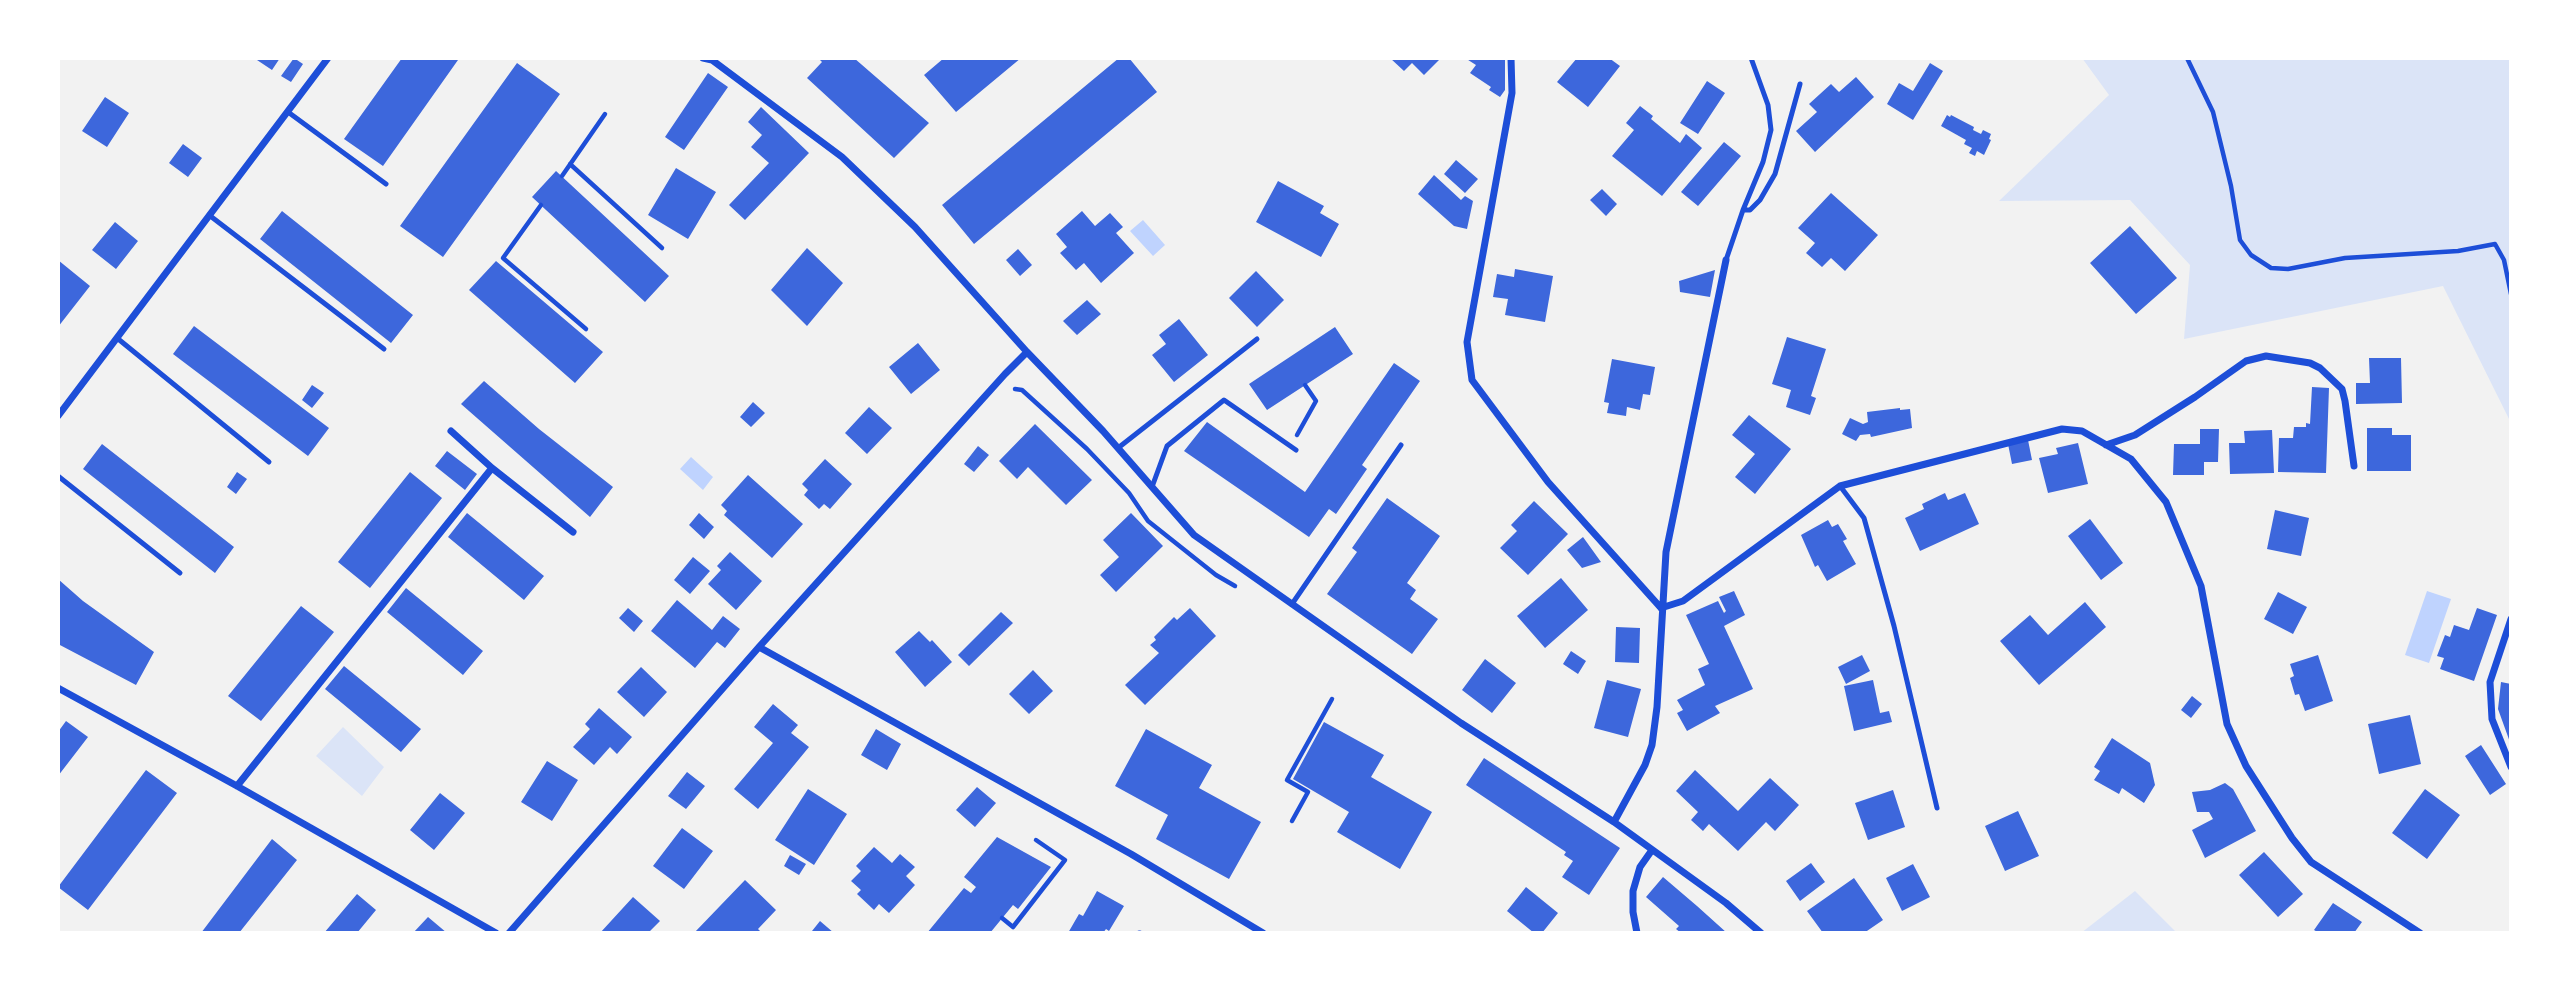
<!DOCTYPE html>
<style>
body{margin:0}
#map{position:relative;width:2569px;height:991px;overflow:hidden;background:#f2f2f2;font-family:Lato,sans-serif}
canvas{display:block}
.frame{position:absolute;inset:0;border:60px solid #fff;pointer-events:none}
</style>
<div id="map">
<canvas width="2569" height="991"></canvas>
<div class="frame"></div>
</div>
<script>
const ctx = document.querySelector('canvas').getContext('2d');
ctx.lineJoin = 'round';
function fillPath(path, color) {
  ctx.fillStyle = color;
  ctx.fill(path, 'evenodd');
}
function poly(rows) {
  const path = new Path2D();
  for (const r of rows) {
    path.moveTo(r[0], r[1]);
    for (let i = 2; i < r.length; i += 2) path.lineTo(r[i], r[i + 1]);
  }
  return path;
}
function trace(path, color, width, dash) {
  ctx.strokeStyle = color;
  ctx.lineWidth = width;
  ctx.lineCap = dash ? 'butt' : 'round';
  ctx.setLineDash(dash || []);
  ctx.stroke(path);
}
fillPath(poly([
 [2082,58,2511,58,2511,423,2443,286,2184,339,2190,265,2130,200,1999,201,2109,95],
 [343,727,384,767,362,796,316,756],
 [2135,891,2177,933,2081,933]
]), '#dbe4f7');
fillPath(poly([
 [1143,220,1165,245,1153,256,1130,231],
 [691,457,713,477,703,490,680,469],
 [2427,591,2451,599,2429,663,2405,655]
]), '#bfd3fe');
fillPath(poly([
 [254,58,280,58,272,70],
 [294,58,303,64,291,82,281,76],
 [402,58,455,58,458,60,383,166,344,139],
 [818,58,854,58,929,123,894,158,807,78,822,62],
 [944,58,1021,58,956,112,924,75],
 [1119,58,1129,58,1157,92,974,244,942,205],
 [1390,58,1441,58,1424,75,1412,63,1404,71],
 [1465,58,1505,58,1505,90,1500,97,1489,90,1491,87,1470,73,1476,65],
 [1577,58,1609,58,1620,66,1588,107,1557,82],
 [517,63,560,94,443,257,400,226],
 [1930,63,1943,71,1913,120,1887,104,1899,83,1913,91],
 [708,73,728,87,684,150,665,137],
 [1856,77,1874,97,1815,152,1796,131,1817,112,1809,104,1831,84,1839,92],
 [1707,81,1725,93,1698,134,1680,123],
 [105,97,129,113,107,147,82,131],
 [1640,106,1653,116,1651,119,1680,143,1686,134,1702,148,1662,196,1612,156,1634,130,1626,123],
 [761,107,809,153,745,220,729,205,769,163,751,147,762,135,748,122],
 [1947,115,1950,117,1951,115,1974,127,1973,130,1981,134,1983,130,1991,134,1989,139,1991,140,1984,155,1977,151,1975,156,1969,153,1972,148,1964,144,1966,140,1941,126],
 [1724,142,1741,156,1698,206,1681,192],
 [183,144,202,158,188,177,169,163],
 [1456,160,1478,179,1465,193,1444,174],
 [676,168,716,192,688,239,648,215],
 [556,171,669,276,645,302,532,197],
 [1434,175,1461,200,1465,196,1473,201,1467,229,1454,226,1418,194],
 [1278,181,1324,206,1320,213,1339,224,1321,257,1256,222],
 [1602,189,1617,204,1606,216,1590,200],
 [1831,193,1878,235,1845,271,1831,258,1822,267,1806,253,1815,243,1798,228],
 [282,211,413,315,391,343,260,239],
 [1082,211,1095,226,1110,213,1123,227,1116,233,1134,253,1101,283,1084,263,1076,270,1060,253,1067,247,1056,234],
 [115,222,138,241,116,269,92,250],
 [2130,226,2177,278,2136,314,2090,263],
 [807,248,843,283,807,326,771,290],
 [1018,249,1032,265,1020,276,1006,260],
 [58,260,90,286,58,327],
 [496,261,603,352,575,383,469,290],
 [1515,269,1553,276,1545,322,1505,315,1508,299,1493,297,1497,274,1514,277],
 [1715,270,1710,297,1680,292,1679,281],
 [1256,271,1284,300,1257,327,1229,298],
 [1087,300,1101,314,1077,335,1063,321],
 [1179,319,1208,355,1174,382,1152,355,1166,344,1159,335],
 [194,326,329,428,308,456,173,354],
 [1335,327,1353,354,1267,410,1249,384],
 [1787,337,1826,349,1811,396,1816,398,1810,415,1786,407,1791,390,1772,384],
 [918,343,940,370,911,394,889,367],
 [2369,358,2401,358,2402,403,2356,404,2356,383,2370,383],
 [1612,359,1655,367,1650,395,1643,394,1640,410,1627,407,1626,416,1607,413,1609,403,1604,402],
 [1394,363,1420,381,1362,465,1367,469,1336,514,1329,509,1309,537,1184,451,1207,422,1305,492],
 [484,381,539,429,613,487,590,517,461,404],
 [312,385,324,393,312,408,302,400],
 [2312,387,2329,388,2326,473,2278,472,2279,438,2293,438,2294,427,2306,427,2306,423,2310,424],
 [753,402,765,413,751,427,740,417],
 [869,407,892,428,867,454,845,433],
 [1900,408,1900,410,1910,409,1912,428,1871,437,1870,434,1860,435,1856,441,1842,434,1850,418,1863,424,1868,422,1867,412],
 [1749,415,1791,449,1755,494,1735,477,1755,454,1732,435],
 [1035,424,1092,480,1066,505,1028,467,1017,479,999,461],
 [2367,428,2392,428,2392,435,2411,435,2411,471,2367,471],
 [2200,429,2219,429,2218,462,2204,462,2204,475,2173,475,2174,444,2200,444],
 [2272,430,2274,473,2230,474,2229,443,2245,443,2244,431],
 [2028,440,2032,460,2012,464,2008,444],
 [2078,443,2088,484,2048,493,2039,458,2058,454,2056,448],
 [102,444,234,547,215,573,83,469],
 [978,446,989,455,974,472,964,464],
 [447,451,477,474,465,490,435,466],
 [825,459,852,484,830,509,824,504,819,509,804,495,808,490,802,484],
 [237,472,247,479,236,494,227,487],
 [410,472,442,498,370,588,338,562],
 [748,475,803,524,772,558,724,515,727,511,721,505],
 [1945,493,1948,500,1965,493,1979,524,1920,551,1905,518,1924,509,1922,504],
 [1387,498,1440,536,1407,583,1416,590,1410,599,1438,619,1412,654,1327,594,1357,552,1352,548],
 [1534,501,1568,534,1528,575,1500,548,1517,531,1511,525],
 [2275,510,2309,518,2301,556,2267,549],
 [467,513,544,576,524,600,448,537],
 [699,513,714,527,704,539,689,525],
 [1131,513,1163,546,1116,592,1100,575,1119,557,1103,540],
 [2090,519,2123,563,2101,580,2068,536],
 [1828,520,1832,527,1838,524,1847,539,1843,541,1856,564,1827,581,1818,565,1815,567,1801,535],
 [1583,537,1601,562,1582,568,1567,550],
 [730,552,762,581,736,610,708,584,721,570,717,566],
 [693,557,710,571,690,594,674,580],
 [1561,578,1588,610,1545,648,1517,616],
 [58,579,83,601,154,652,136,685,58,644],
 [406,588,483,651,463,675,387,612],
 [1734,591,1745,615,1724,626,1753,689,1715,706,1720,713,1687,731,1677,713,1683,710,1677,700,1705,685,1698,669,1709,664,1686,615,1718,601,1724,613,1726,611,1719,597],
 [2278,592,2307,607,2293,634,2264,619],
 [677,600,712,630,723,616,740,629,725,648,717,642,695,668,651,631],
 [2085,602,2106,627,2039,685,2000,641,2030,615,2048,635],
 [301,606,334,632,261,721,228,696],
 [628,608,643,621,634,632,619,618],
 [1190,608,1216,636,1145,705,1125,685,1159,653,1150,645,1156,640,1154,637,1174,617,1177,620],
 [2477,608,2497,615,2474,681,2440,669,2444,658,2437,656,2445,635,2450,637,2454,625,2469,630],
 [1001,612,1013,623,969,666,958,655],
 [1616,627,1640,628,1639,663,1615,662],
 [919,631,930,642,932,640,952,662,925,687,895,652],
 [1571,651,1586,661,1578,674,1563,664],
 [1862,655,1870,671,1846,684,1838,667],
 [2318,655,2333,701,2305,711,2299,694,2295,695,2290,678,2294,676,2290,664],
 [1485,659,1516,683,1492,713,1462,690],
 [344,666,421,729,401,752,325,689],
 [641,667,667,692,644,717,617,692],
 [1033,670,1053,691,1029,714,1009,694],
 [1607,680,1641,689,1628,737,1594,728],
 [1873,680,1880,713,1889,711,1892,722,1854,731,1844,686],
 [2501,682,2511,684,2511,745,2498,709],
 [2192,696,2202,704,2191,718,2181,710],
 [773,704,798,725,791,733,809,747,758,809,734,789,773,743,754,727],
 [599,708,632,737,617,754,610,747,594,765,573,747,590,729,585,724],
 [2410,715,2421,764,2379,774,2368,724],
 [66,721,88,737,58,776,58,732],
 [1324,722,1384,755,1371,777,1432,812,1400,869,1337,832,1349,812,1293,779],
 [876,729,901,744,887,770,861,755],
 [1146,729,1212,765,1199,788,1261,822,1229,879,1156,839,1168,815,1115,786],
 [2112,738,2150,763,2155,785,2144,803,2122,788,2119,794,2094,780,2100,771,2094,767],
 [2481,745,2506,784,2490,795,2465,756],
 [1484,758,1620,848,1589,895,1562,877,1573,861,1564,855,1566,852,1466,785],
 [547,761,578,780,552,821,521,802],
 [146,770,177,793,88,910,58,887],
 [1695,770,1738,811,1770,778,1799,805,1775,831,1766,822,1738,851,1709,824,1703,831,1691,820,1698,812,1676,791],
 [687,772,705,786,686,809,668,796],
 [2225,783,2233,789,2256,831,2205,858,2192,830,2213,819,2209,812,2197,812,2192,792,2210,790],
 [977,787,996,803,975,827,956,810],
 [808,789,847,814,814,865,775,840],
 [2425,789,2460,815,2427,859,2392,833],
 [1893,790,1905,827,1868,840,1855,803],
 [440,793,465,813,434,850,410,830],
 [2018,811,2039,856,2005,871,1985,826],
 [682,828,713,851,684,889,653,866],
 [997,837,1051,867,1018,909,1013,905,990,933,927,933,964,888,971,893,976,887,964,877],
 [272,839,297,860,239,933,201,933],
 [874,847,892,863,900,854,915,867,906,876,915,885,889,913,879,904,874,910,857,894,861,890,851,881,861,871,856,866],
 [2264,852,2303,894,2278,917,2239,875],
 [790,855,806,864,799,875,784,866],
 [1811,863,1825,882,1800,901,1786,881],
 [1913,864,1930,897,1902,911,1886,878],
 [1663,877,1697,906,1727,933,1681,933,1676,929,1679,926,1646,897],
 [1854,878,1883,920,1864,933,1823,933,1807,911],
 [745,880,776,910,758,929,762,933,694,933],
 [1526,887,1558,913,1542,933,1534,933,1507,911],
 [1097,891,1124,906,1109,931,1106,929,1103,933,1068,933,1079,914,1083,916],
 [357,894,376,910,357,933,324,933],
 [633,897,660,921,648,933,600,933],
 [2333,903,2362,922,2354,933,2319,933,2314,930],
 [428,917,447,933,413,933],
 [820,921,834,933,814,933,812,931]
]), '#3d67dc');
trace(poly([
 [2187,58,2213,112,2231,186,2240,240,2251,255,2271,268,2288,269,2345,258,2458,251,2495,244,2504,260,2511,294],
 [570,164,662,248],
 [562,176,605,114],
 [541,205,503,258,586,329],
 [1015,389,1022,390,1087,449,1129,493,1148,521,1216,575,1235,586],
 [1297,435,1316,401,1305,385],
 [1292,821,1308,792,1287,780,1332,699],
 [1002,918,1013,927,1065,860,1036,840]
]), '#1d4ed8', 4.5);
trace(poly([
 [288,112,386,184],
 [1743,210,1750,210,1760,200,1775,174,1800,84],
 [209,215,384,349],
 [1726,260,1743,210,1763,162,1771,130,1768,105,1751,58],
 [117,338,269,462],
 [1118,448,1257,339],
 [58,476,180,573],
 [1840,486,1864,518,1894,626,1937,808],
 [1152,487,1167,446,1224,400,1296,450],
 [1292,604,1401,445],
 [1139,933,1140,933]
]), '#1d4ed8', 5);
trace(poly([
 [703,58,712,60,842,157,915,227,1027,352,1103,431,1194,535,1461,723,1614,822,1726,903,1761,933],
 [1511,58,1512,93,1467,342,1472,380,1548,482,1661,608],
 [58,416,328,58],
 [451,431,492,468,573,532],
 [2106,445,2135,435,2195,397,2246,361,2266,356,2310,363,2320,368,2342,389,2345,401,2354,466],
 [1661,608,1683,601,1840,486,2062,429,2082,431,2131,459,2166,502,2201,586,2227,724,2246,766,2292,838,2311,862,2420,933],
 [2511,619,2490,682,2492,719,2511,767],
 [759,647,1131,854,1263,933],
 [58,688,237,786,496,933],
 [237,786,492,468],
 [1614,822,1645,765,1652,745,1657,707,1666,552,1726,260],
 [509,933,759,647,1005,374,1027,352],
 [1637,933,1633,912,1633,891,1640,867,1652,850]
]), '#1d4ed8', 7);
</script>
